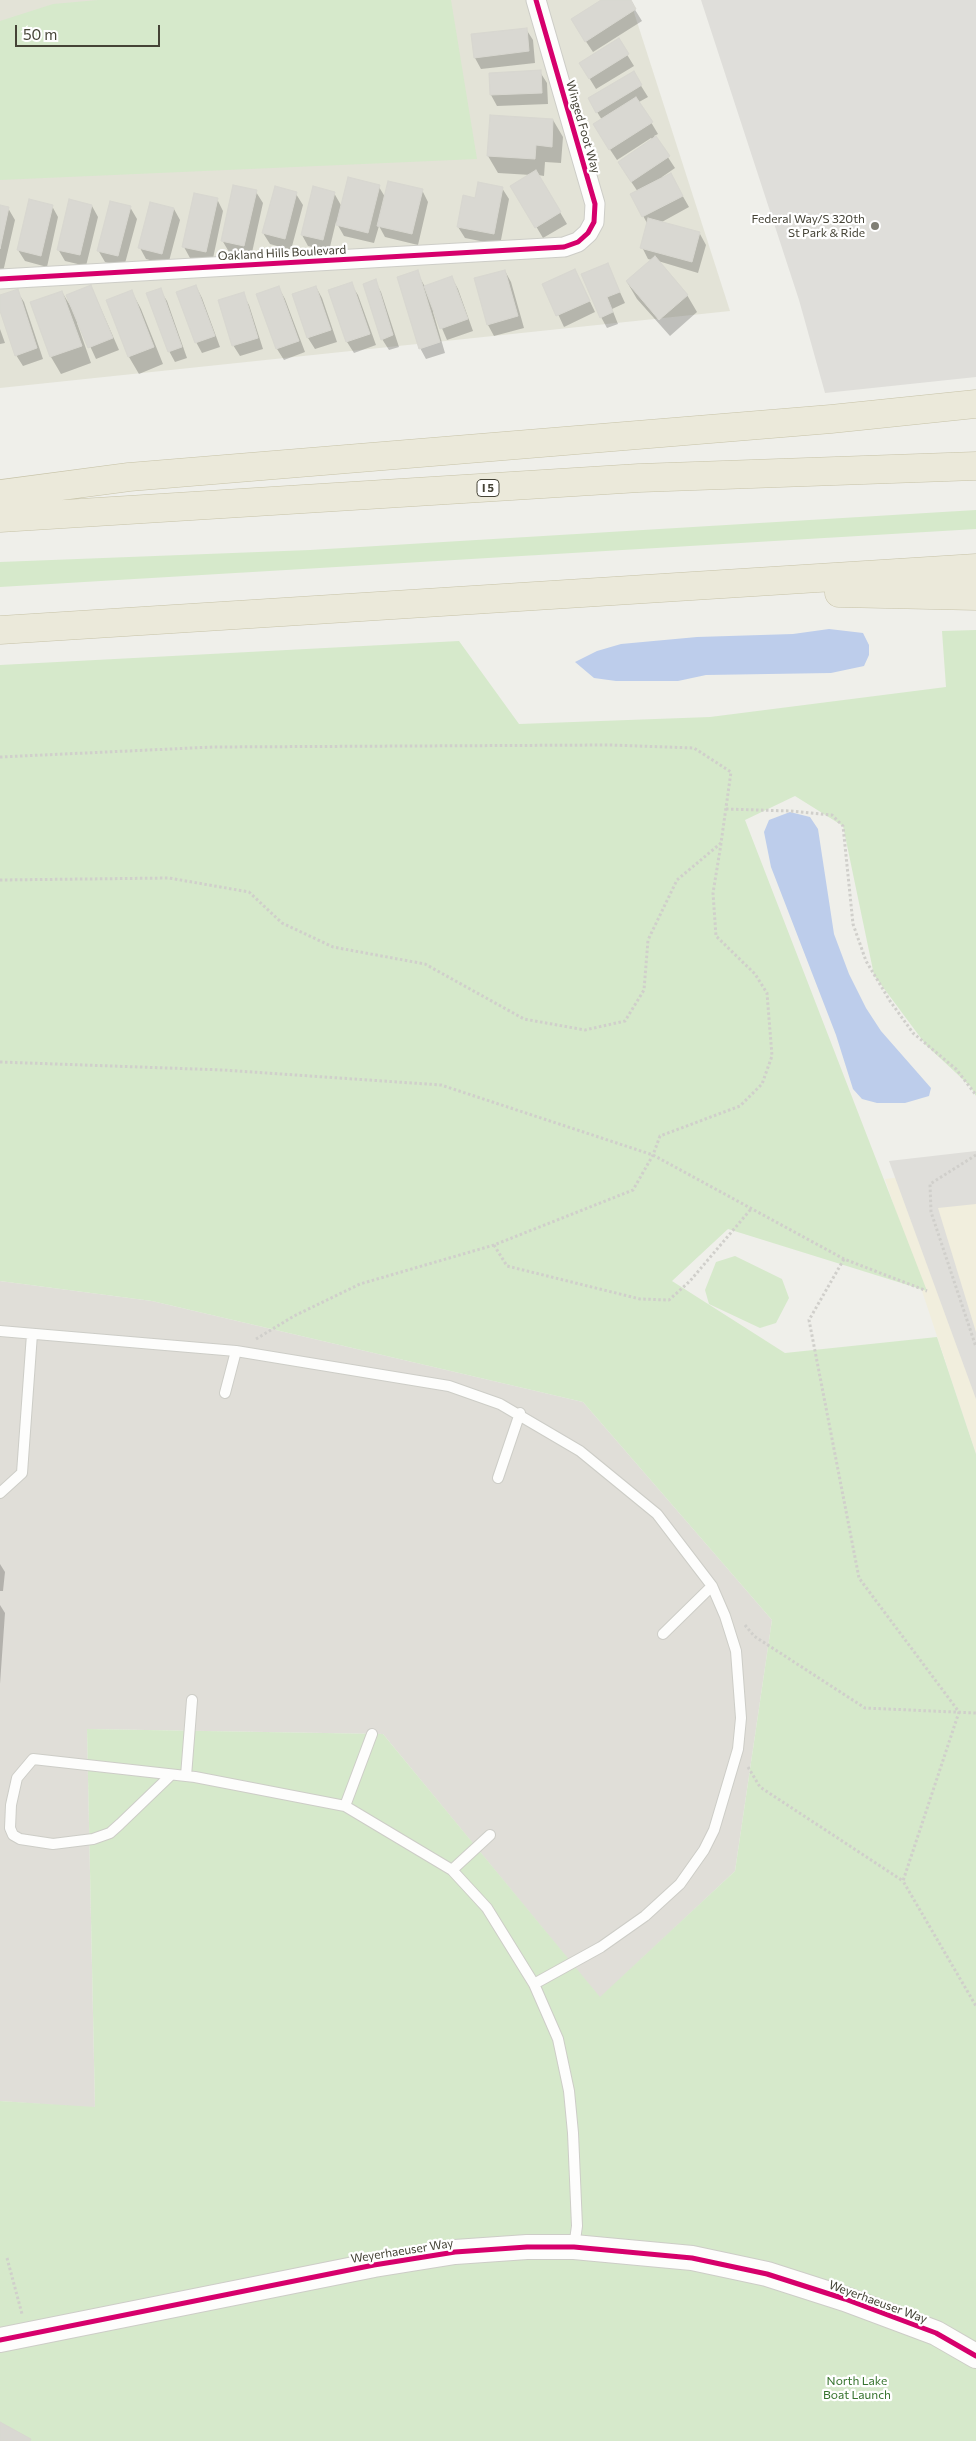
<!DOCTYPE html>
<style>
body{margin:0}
#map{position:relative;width:976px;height:2441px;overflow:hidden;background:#efefea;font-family:Commissioner,sans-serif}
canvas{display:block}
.scale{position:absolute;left:15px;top:25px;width:145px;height:22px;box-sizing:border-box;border:2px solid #454336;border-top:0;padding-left:6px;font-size:15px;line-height:18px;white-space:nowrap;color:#454336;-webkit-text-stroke:4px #fff;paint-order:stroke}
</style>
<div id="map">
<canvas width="976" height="2441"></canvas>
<div class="scale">50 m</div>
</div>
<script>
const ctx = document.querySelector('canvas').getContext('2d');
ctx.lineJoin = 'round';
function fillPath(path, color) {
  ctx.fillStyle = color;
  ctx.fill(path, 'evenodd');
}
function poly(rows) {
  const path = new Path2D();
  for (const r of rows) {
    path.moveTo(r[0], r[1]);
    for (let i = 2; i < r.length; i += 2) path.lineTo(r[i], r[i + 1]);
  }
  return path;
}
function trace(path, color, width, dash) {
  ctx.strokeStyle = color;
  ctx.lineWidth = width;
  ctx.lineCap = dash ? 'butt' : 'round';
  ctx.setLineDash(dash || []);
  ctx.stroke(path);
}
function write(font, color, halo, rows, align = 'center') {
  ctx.font = font + ' Commissioner,sans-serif';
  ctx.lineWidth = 4.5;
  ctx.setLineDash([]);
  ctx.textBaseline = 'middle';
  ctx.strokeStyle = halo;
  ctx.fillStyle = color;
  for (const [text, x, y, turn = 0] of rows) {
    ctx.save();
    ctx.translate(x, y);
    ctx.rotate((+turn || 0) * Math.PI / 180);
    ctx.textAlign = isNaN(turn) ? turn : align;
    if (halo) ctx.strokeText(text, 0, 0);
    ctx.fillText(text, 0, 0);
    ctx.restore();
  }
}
fillPath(poly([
 [0,0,630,0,730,311,0,388]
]), '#e3e3d7');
fillPath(poly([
 [976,1168,976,1454,885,1179]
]), '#f1eedd');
fillPath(poly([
 [0,1281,152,1301,583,1402,772,1620,735,1871,600,1998,383,1734,87,1729,95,2108,0,2101]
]), '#e0ded8');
fillPath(poly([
 [98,0,451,0,477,159,0,180,0,21,53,4],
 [976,510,976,529,0,587,0,562,310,550],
 [976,630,976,1096,970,1086,926,1045,874,975,843,826,795,796,745,820,927,1291,728,1229,672,1281,785,1353,937,1337,976,1454,976,2441,0,2441,0,2101,95,2107,87,1729,383,1734,600,1997,735,1871,772,1620,583,1402,152,1301,0,1281,0,665,459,641,519,724,710,717,946,687,942,631],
 [735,1256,782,1279,789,1298,776,1323,760,1328,709,1304,705,1290,716,1262]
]), '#d6e9cb');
fillPath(poly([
 [701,0,976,0,976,377,825,393,799,300],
 [976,1151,976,1204,938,1208,976,1332,976,1399,889,1161]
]), '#dfdeda');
fillPath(poly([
 [829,629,863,633,869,645,869,655,864,666,831,673,706,675,678,681,616,681,594,678,575,662,597,651,621,644,697,637,793,634],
 [790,812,810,817,818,829,834,934,849,974,866,1008,881,1031,931,1088,929,1096,905,1103,877,1103,862,1099,853,1089,836,1035,771,867,764,832,769,820]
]), '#bdcdeb');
fillPath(poly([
 [604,0,629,0,642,21,593,52,579,31],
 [526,29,533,40,535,63,481,69,475,58],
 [618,40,634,66,596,89,580,63],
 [540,72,547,83,548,104,497,106,491,95],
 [633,73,648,97,639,102,658,134,654,136,675,168,662,177,677,186,689,207,660,223,700,234,706,245,698,273,658,261,687,295,697,312,670,336,637,299,627,282,652,260,648,259,642,247,648,225,632,195,638,192,626,174,653,140,651,138,617,160,601,136,602,120,589,99],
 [553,120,563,137,561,163,545,162,544,176,538,175,567,224,543,238,512,186,531,175,498,173,488,156],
 [379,187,385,197,422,190,428,202,418,245,385,237,379,226,374,243,344,236,336,222,329,251,308,246,302,235,334,193,342,207],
 [502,188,509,199,500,245,465,238,458,227,476,199],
 [256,192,263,203,251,257,229,252,222,240],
 [296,194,303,205,291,250,270,244,263,233],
 [217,199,223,211,212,263,190,258,184,247],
 [0,206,8,208,15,220,3,272,0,271],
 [52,206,58,217,47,267,25,261,18,250],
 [92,206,98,217,86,266,65,261,58,249],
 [130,207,137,219,124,267,105,262,98,250],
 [174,209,180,220,168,265,146,259,140,248],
 [607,264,625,303,612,309,618,324,607,328,601,317],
 [575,270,595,312,564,327,544,284],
 [505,271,511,282,524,328,494,336,488,325],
 [417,272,425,287,452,278,458,289,473,331,447,340,435,312,433,312,445,353,426,359,420,348],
 [375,281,381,292,399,347,389,350,382,339],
 [351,284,358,295,376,345,354,353,347,342,330,291],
 [91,286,119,350,96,359,79,322,77,323,91,363,61,374,51,357,31,303,62,292,71,307],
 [196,286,202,298,220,347,202,353,196,342],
 [316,287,322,298,337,342,315,349,308,338,294,294],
 [279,288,285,299,305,352,284,360,277,349,258,295],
 [160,290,167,301,187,358,175,362,169,351],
 [17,291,24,302,43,359,23,366,16,355,0,307,0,297],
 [132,292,141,309,163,364,139,374,129,357,107,301],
 [243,294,249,305,263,349,240,356,233,345],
 [0,329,5,343,0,344],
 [0,1564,5,1572,3,1591,0,1591],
 [0,1605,5,1613,0,1684]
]), '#0003');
const building = poly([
 [601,0,631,0,636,9,585,42,571,19,601,0],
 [527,28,529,51,474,58,471,34,527,28],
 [619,38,629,54,589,79,579,63,619,38],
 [541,70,542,93,490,95,489,73,541,70],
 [634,71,642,85,596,113,588,98,634,71],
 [636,97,653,122,609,150,593,124,636,97],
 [490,115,553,119,552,147,536,145,535,159,487,156,490,115],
 [656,136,670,156,631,182,618,162,656,136],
 [536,170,561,212,535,228,510,186,536,170],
 [671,173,683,196,642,217,630,194,671,173],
 [348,177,380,185,368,233,336,225,348,177],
 [388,181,423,189,412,234,377,226,388,181],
 [478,182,503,187,494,234,457,227,463,195,475,198,478,182],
 [233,185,257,190,244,246,221,241,233,185],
 [275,186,297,192,285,239,262,233,275,186],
 [313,186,335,192,323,240,301,235,313,186],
 [194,193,218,198,206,252,182,247,194,193],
 [29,199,53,205,41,256,17,250,29,199],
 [69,199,92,205,80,255,57,250,69,199],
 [110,201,131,206,118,256,97,251,110,201],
 [150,202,174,208,162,254,138,248,150,202],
 [0,205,9,207,0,249,0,205],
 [648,218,700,232,692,262,640,248,648,218],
 [655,256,688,295,659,320,626,281,655,256],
 [608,263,620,292,607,297,613,312,600,318,581,274,608,263],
 [575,269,590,301,556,316,542,284,575,269],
 [418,270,440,342,419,349,397,277,418,270],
 [505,270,518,316,487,325,474,278,505,270],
 [452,276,468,319,440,329,424,286,452,276],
 [376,279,393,335,381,340,363,284,376,279],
 [352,282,370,334,346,342,328,290,352,282],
 [91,285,113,338,88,348,66,295,91,285],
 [196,285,215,336,195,343,176,292,196,285],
 [279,286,299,341,276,349,256,294,279,286],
 [316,286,331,330,307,338,292,294,316,286],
 [161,288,182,347,168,352,146,293,161,288],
 [18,289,37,348,15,356,0,311,0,295,18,289],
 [132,290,154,347,128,357,106,300,132,290],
 [62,291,82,346,50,357,30,302,62,291],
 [244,292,258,338,232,346,218,300,244,292],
 [0,2422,31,2439,30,2441,0,2441,0,2422]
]);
fillPath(building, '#d9d8d2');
trace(building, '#d8d7d0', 1);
const service = poly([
 [0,1331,236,1351,449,1386,500,1404,580,1451,657,1514,712,1586,725,1616,736,1651,741,1718,738,1749,714,1830,704,1850,680,1884,645,1916,601,1947,534,1984,558,2039,569,2091,573,2133,577,2226,574,2247],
 [225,1393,236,1351],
 [498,1478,520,1413],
 [0,1493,22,1473,32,1334],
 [663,1634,712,1586],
 [171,1775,120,1824,110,1833,93,1839,53,1844,20,1839,13,1835,10,1828,11,1805,17,1778,33,1759,195,1777,345,1806,452,1870,487,1908,534,1984],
 [186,1776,192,1700],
 [345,1806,372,1734],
 [452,1870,490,1835]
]);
const minor = poly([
 [0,279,564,247,578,242,588,233,594,222,595,204,536,0]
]);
const tertiary = poly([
 [0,2340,374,2265,455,2252,527,2247,574,2247,692,2258,767,2274,845,2299,936,2333,976,2356]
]);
const motorway = poly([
 [0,494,129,477,831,419,976,404],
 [0,518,639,478,976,466],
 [839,593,976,596],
 [0,630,976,568]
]);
trace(service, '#cdcdc7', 12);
trace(minor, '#cdcdc7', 21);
trace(tertiary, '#cdcdc7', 26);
trace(motorway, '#c6c2a7', 29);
trace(poly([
 [0,757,213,747,611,745,694,748,731,772,721,843,677,880,648,940,644,990,625,1021,585,1030,524,1019,425,964,333,947,282,923,249,892,169,878,0,880],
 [726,809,790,811,832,815,843,826,853,924,866,961,890,1001,913,1033,956,1069,976,1095],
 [0,1062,223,1070,441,1085,653,1155,844,1259,927,1291],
 [976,1155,930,1184,931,1212,976,1347],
 [494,1245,507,1266,640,1299,669,1300,690,1281,751,1209],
 [844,1259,809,1320,859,1578,959,1712,903,1881,976,2006],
 [256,1339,294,1316,360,1284,494,1245,633,1190,653,1155,660,1136,740,1106,762,1084,772,1056,767,993,755,974,716,936,713,893,721,844],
 [745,1625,754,1636,865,1708,976,1713],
 [748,1767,760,1787,903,1881],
 [7,2258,22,2314]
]), '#d0cfcb', 3, [2.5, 2.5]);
trace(service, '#fdfdfc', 10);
trace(minor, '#fdfdfc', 19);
trace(tertiary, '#fdfdfc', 24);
trace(motorway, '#ebe9da', 28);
trace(poly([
 [0,279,564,247,578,242,588,233,594,222,595,204,536,0],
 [0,2340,374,2265,455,2252,527,2247,574,2247,692,2258,767,2274,845,2299,936,2333,976,2356]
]), '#d6006c', 5);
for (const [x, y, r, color] of [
 [875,226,5,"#807f75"]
]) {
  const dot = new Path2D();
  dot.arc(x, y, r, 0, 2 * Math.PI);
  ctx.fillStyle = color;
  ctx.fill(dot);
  trace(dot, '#fff', 2);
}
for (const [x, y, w] of [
 [488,488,22]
]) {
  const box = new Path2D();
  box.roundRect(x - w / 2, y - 8.5, w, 17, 4);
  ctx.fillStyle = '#fff';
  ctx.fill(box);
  trace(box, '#454336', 1);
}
write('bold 11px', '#454336', null, [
 ["I 5",488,488]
]);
write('12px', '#454336', '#fff', [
 ["Winged Foot Way",583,127,74],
 ["Oakland Hills Boulevard",282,253,-3],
 ["Weyerhaeuser Way",402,2251,-9],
 ["Weyerhaeuser Way",878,2302,20]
]);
write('12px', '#454336', '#fff', [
 ["Federal Way/S 320th",865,219],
 ["St Park & Ride",865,233]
], 'right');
write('12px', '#36732d', '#fff', [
 ["North Lake",857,2381],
 ["Boat Launch",857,2395]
]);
</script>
